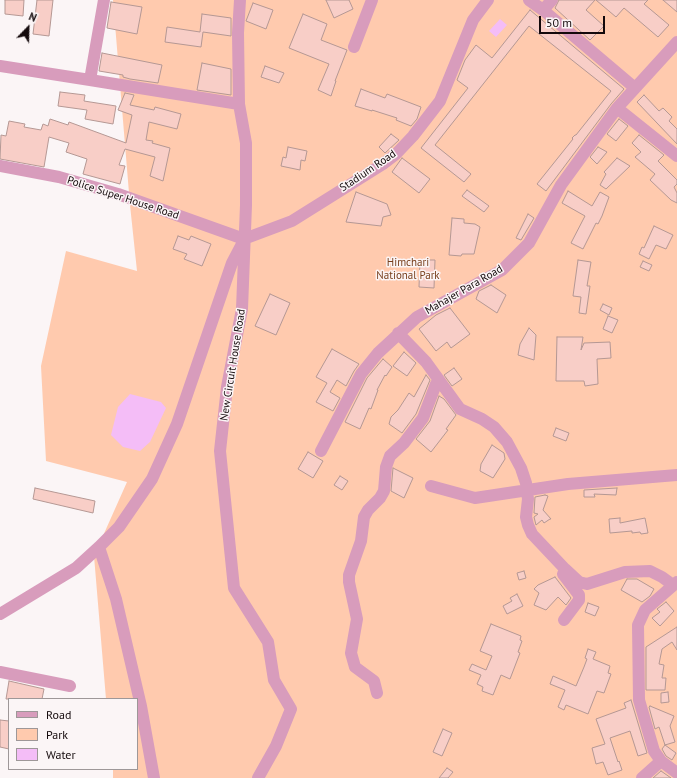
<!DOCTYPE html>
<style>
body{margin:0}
#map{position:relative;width:677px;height:778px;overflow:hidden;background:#fbf5f6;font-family:"PT Sans",sans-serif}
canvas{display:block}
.legend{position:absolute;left:8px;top:698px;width:130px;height:72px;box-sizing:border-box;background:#fbf5f6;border:1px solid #9e9798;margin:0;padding:5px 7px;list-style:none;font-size:12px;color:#13090b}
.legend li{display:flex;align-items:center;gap:8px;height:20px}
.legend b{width:20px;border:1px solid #9e9798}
.north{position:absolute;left:8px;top:8px;width:40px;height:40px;-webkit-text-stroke:3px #fbf5f6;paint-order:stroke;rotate:23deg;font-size:11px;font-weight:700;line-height:16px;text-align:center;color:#13090b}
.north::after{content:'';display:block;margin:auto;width:14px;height:18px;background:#13090b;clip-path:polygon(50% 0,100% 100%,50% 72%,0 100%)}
.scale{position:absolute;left:539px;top:16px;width:66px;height:18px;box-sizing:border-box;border:2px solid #13090b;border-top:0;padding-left:5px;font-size:12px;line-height:14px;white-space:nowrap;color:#13090b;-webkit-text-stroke:3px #fbf5f6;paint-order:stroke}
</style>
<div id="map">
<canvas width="677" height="778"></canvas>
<ul class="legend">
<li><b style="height:5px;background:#d89cbc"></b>Road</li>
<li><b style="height:11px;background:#ffcaae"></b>Park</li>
<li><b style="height:11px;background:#f4bdf7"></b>Water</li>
</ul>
<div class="north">N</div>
<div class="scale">50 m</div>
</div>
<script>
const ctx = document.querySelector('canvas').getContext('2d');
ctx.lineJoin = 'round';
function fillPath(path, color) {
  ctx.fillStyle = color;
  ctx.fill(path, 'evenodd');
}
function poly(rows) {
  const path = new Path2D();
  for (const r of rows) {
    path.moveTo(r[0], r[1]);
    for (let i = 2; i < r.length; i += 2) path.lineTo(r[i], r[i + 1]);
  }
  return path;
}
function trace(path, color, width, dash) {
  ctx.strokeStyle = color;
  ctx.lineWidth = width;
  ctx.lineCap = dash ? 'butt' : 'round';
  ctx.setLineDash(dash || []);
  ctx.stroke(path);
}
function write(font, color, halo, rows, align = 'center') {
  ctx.font = font + ' "PT Sans",sans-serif';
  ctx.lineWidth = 3;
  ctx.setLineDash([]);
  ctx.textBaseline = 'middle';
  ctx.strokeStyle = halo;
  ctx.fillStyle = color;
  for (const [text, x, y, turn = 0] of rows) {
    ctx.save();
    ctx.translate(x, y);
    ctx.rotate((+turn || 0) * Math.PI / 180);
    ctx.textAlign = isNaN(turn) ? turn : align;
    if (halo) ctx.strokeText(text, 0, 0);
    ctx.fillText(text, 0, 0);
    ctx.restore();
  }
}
fillPath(poly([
 [113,0,677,0,677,778,113,778,113,769,137,769,137,699,106,699,94,556,127,482,46,461,41,366,66,251,137,271,130,205]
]), '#ffcaae');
fillPath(poly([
 [500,19,507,25,496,37,489,31],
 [130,394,161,402,166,408,150,442,140,451,123,447,111,435,118,407]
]), '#f4bdf7');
const building = poly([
 [5,0,24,0,23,16,5,14,5,0],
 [37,0,53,0,49,36,33,34,37,0],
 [326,0,349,0,353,9,334,18,326,0],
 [559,0,595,0,586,10,604,26,590,40,555,8,559,0],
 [596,0,648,0,644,4,669,25,658,37,624,8,616,17,596,0],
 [663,0,677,0,677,12,663,0],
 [111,2,142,7,137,34,107,28,111,2],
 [253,3,273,10,266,29,246,21,253,3],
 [530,10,624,89,611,104,546,191,537,184,573,139,572,138,575,135,576,135,611,91,529,26,435,145,471,174,464,182,421,148,468,88,457,80,465,60,476,45,492,58,530,10],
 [202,14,231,18,231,36,203,32,201,47,165,42,167,27,200,32,202,14],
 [303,14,327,24,321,40,347,50,335,81,336,81,331,96,318,90,329,64,289,48,303,14],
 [102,53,162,65,158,83,130,79,123,77,123,75,99,71,102,53],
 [202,63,231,69,231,95,197,90,202,63],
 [265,66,284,73,279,83,261,77,265,66],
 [361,89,385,98,387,94,421,107,417,119,411,126,396,120,397,118,372,110,372,111,355,106,361,89],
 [60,92,85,95,84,101,116,106,113,124,85,119,87,110,58,106,60,92],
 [125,93,134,95,130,105,154,110,155,107,181,114,177,129,149,122,146,140,153,141,152,143,170,148,163,181,150,176,155,157,125,149,119,165,125,166,120,184,83,174,87,159,66,152,69,143,49,137,44,167,0,159,1,135,6,136,9,121,25,124,24,127,41,130,43,124,48,126,50,119,68,125,69,122,126,143,132,115,118,110,125,93],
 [644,95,659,111,663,108,672,117,669,121,677,129,677,144,637,102,644,95],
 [619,119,628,126,616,141,607,134,619,119],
 [391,134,399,140,385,153,379,147,391,134],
 [639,135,664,155,658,161,677,180,677,184,674,187,677,193,677,203,671,200,650,180,655,174,635,157,641,152,632,143,639,135],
 [288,147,307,151,305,161,301,160,300,170,281,166,283,157,286,158,288,147],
 [598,147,607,152,597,164,590,157,598,147],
 [402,158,430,179,419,193,392,172,402,158],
 [617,158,630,166,606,189,600,185,606,174,604,172,617,158],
 [467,190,489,206,484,212,462,196,467,190],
 [568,191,592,206,600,192,609,197,602,216,598,224,596,223,583,249,571,243,585,216,562,203,568,191],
 [356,192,387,204,391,215,383,217,381,226,346,222,356,192],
 [528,214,534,218,521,240,516,238,528,214],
 [452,218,464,219,464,223,475,224,480,227,474,254,462,254,461,256,449,255,452,218],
 [654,226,673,235,666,249,656,245,649,259,639,254,642,247,644,248,654,226],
 [178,236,189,240,191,236,211,244,202,266,184,259,187,254,173,249,178,236],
 [420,260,435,260,434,288,419,287,420,260],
 [578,260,591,262,587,286,590,286,586,314,579,313,581,297,573,296,578,260],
 [643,261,652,265,649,271,640,267,643,261],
 [491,285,506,295,497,313,476,299,479,291,491,285],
 [270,294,290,303,276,335,255,326,270,294],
 [603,304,612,308,609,315,600,310,603,304],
 [450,308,470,334,451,348,447,342,436,351,419,329,436,315,450,308],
 [608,316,618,320,612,333,603,329,608,316],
 [529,328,536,335,534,360,518,355,520,344,529,328],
 [557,337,583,337,581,350,584,343,610,342,611,358,597,359,598,384,585,386,584,381,556,381,557,337],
 [332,349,359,364,354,371,346,386,337,380,330,392,340,398,333,411,316,402,327,383,316,377,332,349],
 [404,352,416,363,407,376,393,366,404,352],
 [383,359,392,367,386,376,385,375,377,390,378,390,371,409,369,408,360,429,345,422,367,378,383,359],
 [454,368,462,379,452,386,444,375,454,368],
 [426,375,430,380,416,414,402,433,389,424,391,417,398,410,409,393,414,397,426,375],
 [439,396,444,399,456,415,446,429,448,430,431,452,416,439,430,421,439,396],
 [556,428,569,433,566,441,553,436,556,428],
 [492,445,504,453,505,459,493,478,480,471,481,464,492,445],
 [308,452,323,461,313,478,298,469,308,452],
 [393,468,413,478,404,498,391,491,393,468],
 [340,476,348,481,342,490,334,485,340,476],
 [35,488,95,501,93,513,33,499,35,488],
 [617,488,616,495,594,494,595,497,584,497,584,490,617,488],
 [545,495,548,496,543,510,551,519,550,519,544,523,542,520,536,525,534,517,538,514,534,513,535,497,545,495],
 [620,518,620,523,645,518,648,533,641,534,640,532,632,533,632,531,610,533,609,519,620,518],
 [524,571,526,578,519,580,517,573,524,571],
 [555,577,571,598,566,605,558,597,546,610,534,605,539,593,534,589,538,585,555,577],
 [627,579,637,579,654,589,650,596,642,602,621,590,627,579],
 [517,594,523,606,507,614,503,606,512,601,510,598,517,594],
 [666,602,674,611,660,626,652,618,660,612,657,609,666,602],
 [588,603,599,607,595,616,585,612,588,603],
 [491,624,521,636,520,640,522,641,518,652,520,653,510,679,501,675,493,695,482,691,483,687,477,684,481,675,469,670,472,664,486,670,492,656,480,651,491,624],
 [677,627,677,650,672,642,662,649,659,664,664,665,662,678,666,678,665,690,646,690,646,647,677,627],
 [588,649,596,652,593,659,610,666,608,673,611,674,604,693,597,691,588,714,566,705,564,710,558,707,565,690,550,684,553,676,576,686,584,667,587,659,585,658,588,649],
 [9,681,44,689,42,699,6,699,9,681],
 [668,692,669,702,661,703,661,693,668,692],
 [631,700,647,753,638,756,630,731,610,738,618,762,619,761,622,770,608,775,603,762,596,764,592,748,605,744,596,719,626,708,624,703,631,700],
 [650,706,674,716,670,726,675,742,665,745,659,727,655,729,649,707,650,706],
 [0,720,9,721,9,749,0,747,0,720],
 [443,729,452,733,442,756,433,752,443,729],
 [665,745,676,753,672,760,666,756,662,749,665,745],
 [447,768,453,772,448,778,439,778,447,768],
 [661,771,671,778,653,778,661,771]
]);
fillPath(building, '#f8cec7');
trace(building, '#b59894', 1);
trace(poly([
 [104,0,90,80,239,104],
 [240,0,238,33,239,104,246,143,246,205,242,309,227,387,220,451,234,588,268,642,274,680,291,709,276,746,258,778],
 [529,0,543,10,635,88],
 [543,10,552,0],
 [354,47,372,0],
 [0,66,90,80],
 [617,108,677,156],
 [0,166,59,177,118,194,244,239],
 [244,239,292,221,383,164,396,154,413,136,440,101,473,20,488,0],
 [398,333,426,362,460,409,482,419,494,427,507,442,521,468,526,483,528,499,526,517,528,525,532,534,565,569,579,582,587,584,625,572,650,571,662,577,673,585],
 [321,451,361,374,378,353,417,317,502,270,529,243,561,185,617,108,677,42],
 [431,486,475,498,568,484,677,475],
 [99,547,116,599,141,706,154,778],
 [563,574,579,595,579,600,564,620],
 [0,614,76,568,99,547,119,527,152,479,177,424,232,263,243,242],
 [0,672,70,686],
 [377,693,374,681,355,667,351,653,357,619,349,582,349,575,361,541,364,517,368,510,380,498,384,491,386,467,390,456,404,443,423,418,436,384,439,380],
 [661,761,677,773],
 [642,778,661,761,654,751,639,700,638,625,645,610,677,582]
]), '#d89cbc', 12);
write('11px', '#13090b', '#fbf5f6', [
 ["Stadium Road",368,171,-34],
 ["Police Super House Road",123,198,18],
 ["Mahajer Para Road",464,290,-30],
 ["New Circuit House Road",233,365,-81]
]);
write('11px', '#773e1b', '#fbf5f6', [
 ["Himchari",408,263],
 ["National Park",408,276]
]);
</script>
